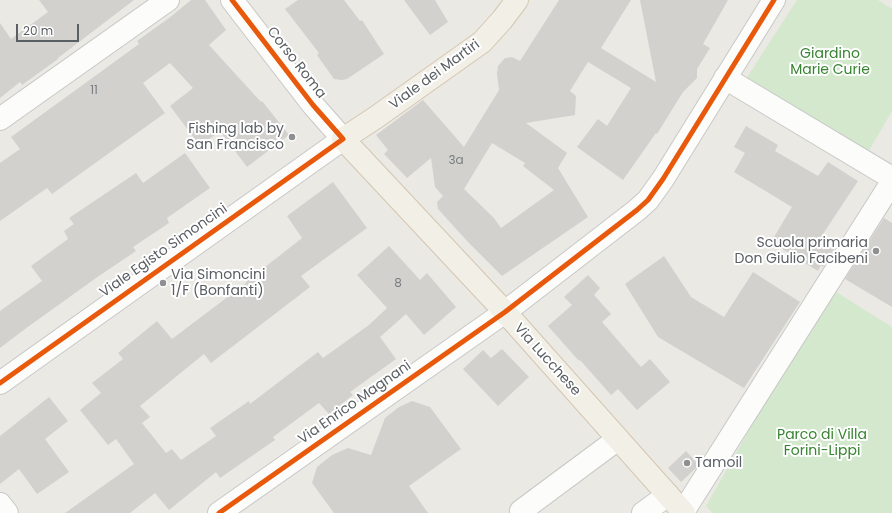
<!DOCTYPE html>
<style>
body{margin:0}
#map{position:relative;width:892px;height:513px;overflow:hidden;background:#ebe9e4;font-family:Poppins,sans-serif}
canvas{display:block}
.scale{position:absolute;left:16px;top:24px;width:63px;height:18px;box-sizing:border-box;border:2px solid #5a5f63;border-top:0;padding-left:5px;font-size:12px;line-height:14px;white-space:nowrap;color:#5a5f63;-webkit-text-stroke:3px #fff;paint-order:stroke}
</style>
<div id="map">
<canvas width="892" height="513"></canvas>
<div class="scale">20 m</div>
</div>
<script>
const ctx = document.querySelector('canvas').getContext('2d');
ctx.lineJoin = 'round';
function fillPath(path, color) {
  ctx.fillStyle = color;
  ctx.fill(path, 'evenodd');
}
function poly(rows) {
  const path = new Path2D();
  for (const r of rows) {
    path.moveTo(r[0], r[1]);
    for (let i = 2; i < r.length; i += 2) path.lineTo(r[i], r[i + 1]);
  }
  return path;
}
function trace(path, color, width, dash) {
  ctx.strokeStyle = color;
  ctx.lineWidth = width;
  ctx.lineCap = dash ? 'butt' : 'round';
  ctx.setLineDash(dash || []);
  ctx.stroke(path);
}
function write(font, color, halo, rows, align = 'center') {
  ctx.font = font + ' Poppins,sans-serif';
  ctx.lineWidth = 4;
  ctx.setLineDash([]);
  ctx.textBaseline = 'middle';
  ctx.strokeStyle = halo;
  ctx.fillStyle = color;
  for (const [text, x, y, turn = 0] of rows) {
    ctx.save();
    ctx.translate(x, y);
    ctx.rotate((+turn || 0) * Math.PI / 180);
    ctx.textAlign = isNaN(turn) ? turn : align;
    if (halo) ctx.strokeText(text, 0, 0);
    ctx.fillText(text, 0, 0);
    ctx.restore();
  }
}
fillPath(poly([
 [797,0,878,0,892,9,892,111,866,156,744,82],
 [830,288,892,327,892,513,712,513,706,506]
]), '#d4e8ce');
fillPath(poly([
 [39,0,134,0,58,58,58,59,22,85,20,82,0,98,0,23,11,39,48,12],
 [191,0,205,0,226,30,209,45,261,102,262,101,289,135,247,167,220,131,200,146,170,106,193,88,170,63,143,83,165,113,52,194,47,188,0,221,0,163,20,149,11,137,139,44,137,41,169,18],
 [298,0,344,0,360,21,362,20,384,54,347,79,342,80,334,79,317,55,319,53,285,9],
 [404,0,435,0,448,22,430,35],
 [559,0,631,0,601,48,656,82,640,0,728,0,703,44,710,48,697,69,697,78,683,92,657,134,656,133,623,180,577,147,598,119,607,126,631,88,588,62,570,91,576,96,575,115,526,123,567,153,558,168,588,217,502,276,468,242,438,209,437,202,443,196,435,187,431,158,407,178,384,154,388,150,376,135,423,100,464,147,499,90,497,74,498,66,505,58,512,57,520,61],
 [492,143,525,163,523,166,554,190,501,228,494,218,464,189],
 [746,126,778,145,775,151,818,176,828,162,858,181,819,240,834,249,823,267,821,265,818,271,771,242,792,207,734,172,745,153,734,147],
 [185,153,210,188,167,218,169,223,133,247,136,251,96,278,25,329,0,348,0,311,42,281,31,266,68,239,64,231,74,224,69,218,136,173,143,183],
 [333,182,367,228,301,276,310,287,211,363,204,354,140,406,150,417,142,423,166,453,172,449,181,460,216,436,210,428,249,401,250,404,318,352,323,358,369,325,387,308,357,275,389,246,420,280,427,273,456,307,424,335,406,314,380,337,396,359,350,392,353,395,329,414,319,403,273,437,275,440,220,478,216,472,169,510,155,493,130,513,65,513,134,464,116,439,108,445,80,410,101,393,92,383,123,359,118,353,157,321,172,339,246,283,246,282,302,238,287,216],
 [884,218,892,223,892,307,845,279],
 [664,256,691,297,724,317,753,272,800,302,744,388,658,337,625,284],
 [588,275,600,288,594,295,611,314,602,322,641,367,650,359,670,382,637,410,618,389,611,395,580,360,579,361,548,326,572,305,564,297],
 [502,349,529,377,498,406,463,369,483,350,491,358],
 [49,397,68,421,45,439,69,472,37,494,19,469,0,484,0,436],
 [412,401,430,407,461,449,409,486,428,513,334,513,312,483,317,467,332,455,348,448,371,455,385,418,399,407],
 [686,451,698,464,696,468,681,482,668,468]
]), '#d2d1ce');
const minor = poly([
 [725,78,892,178],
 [0,119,168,0],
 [0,383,343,139,313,105,232,0],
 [0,504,7,513],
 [521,511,618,439],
 [683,512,892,182],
 [219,513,505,312,637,210,648,200,663,179,774,0],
 [643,513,668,495]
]);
const major = poly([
 [517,0,502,20,482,42,375,118,343,139,505,312,684,513]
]);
trace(minor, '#c7c8c7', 24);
trace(major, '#d4c6b1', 24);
trace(minor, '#fcfcfb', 22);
trace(major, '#f2efe7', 22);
trace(poly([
 [0,383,343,139,313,105,232,0],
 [219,513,505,312,637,210,648,200,663,179,774,0]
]), '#e8590c', 5);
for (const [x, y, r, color] of [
 [292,137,4,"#8d8f90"],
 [876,251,4,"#8d8f90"],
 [163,283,4,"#8d8f90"],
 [687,463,4,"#8d8f90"]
]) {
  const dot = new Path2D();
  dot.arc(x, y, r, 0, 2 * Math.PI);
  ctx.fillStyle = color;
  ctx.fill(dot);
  trace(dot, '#fff', 1.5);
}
write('12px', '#797d7f', null, [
 ["11",94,91],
 ["3a",456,161],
 ["8",398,284]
]);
write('14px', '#368430', '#fff', [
 ["Giardino",830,54],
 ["Marie Curie",830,70],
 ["Parco di Villa",822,435],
 ["Forini-Lippi",822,451]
]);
write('14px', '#5a5f63', '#fff', [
 ["Corso Roma",296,63,52],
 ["Viale dei Martiri",435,75,-36],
 ["Viale Egisto Simoncini",164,251,-35],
 ["Via Lucchese",547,360,48],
 ["Via Enrico Magnani",355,403,-35]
]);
write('14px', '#5a5f63', '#fff', [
 ["Fishing lab by",284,129],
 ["San Francisco",284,145],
 ["Scuola primaria",868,243],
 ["Don Giulio Facibeni",868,259],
 ["Via Simoncini",171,275,"left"],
 ["1/F (Bonfanti)",171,291,"left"],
 ["Tamoil",695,463,"left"]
], 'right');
</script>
